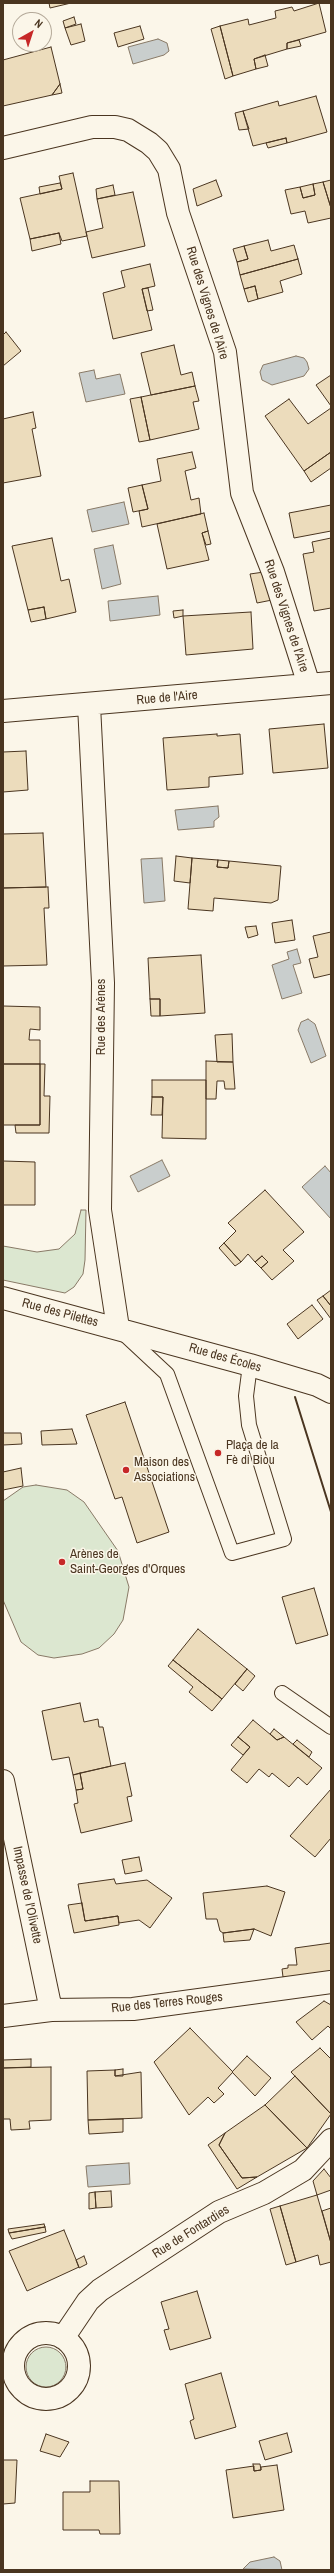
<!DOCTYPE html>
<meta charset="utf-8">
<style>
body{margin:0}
#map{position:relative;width:334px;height:2573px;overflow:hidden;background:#fbf6e9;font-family:"Archivo Narrow",sans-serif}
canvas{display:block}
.frame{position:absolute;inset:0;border:4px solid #4a3520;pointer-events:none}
.north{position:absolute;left:12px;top:12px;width:40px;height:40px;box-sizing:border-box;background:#fbf6e9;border:1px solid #b4a999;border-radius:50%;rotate:39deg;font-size:11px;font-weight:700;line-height:16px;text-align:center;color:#4a3520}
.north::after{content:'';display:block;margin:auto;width:14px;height:18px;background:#c62828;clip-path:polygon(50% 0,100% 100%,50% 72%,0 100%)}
</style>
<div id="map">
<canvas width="334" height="2573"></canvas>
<div class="frame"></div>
<div class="north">N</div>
</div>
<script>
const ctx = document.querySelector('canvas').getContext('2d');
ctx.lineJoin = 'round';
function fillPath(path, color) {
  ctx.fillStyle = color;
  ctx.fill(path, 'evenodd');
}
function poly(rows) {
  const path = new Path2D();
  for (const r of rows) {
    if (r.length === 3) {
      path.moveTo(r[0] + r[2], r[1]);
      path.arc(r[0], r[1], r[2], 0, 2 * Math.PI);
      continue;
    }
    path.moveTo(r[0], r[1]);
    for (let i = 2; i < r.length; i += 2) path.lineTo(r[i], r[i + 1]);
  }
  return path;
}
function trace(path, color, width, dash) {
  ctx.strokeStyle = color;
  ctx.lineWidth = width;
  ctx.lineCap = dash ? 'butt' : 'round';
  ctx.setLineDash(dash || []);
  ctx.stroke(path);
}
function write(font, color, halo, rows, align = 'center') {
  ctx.font = font + ' "Archivo Narrow",sans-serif';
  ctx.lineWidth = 3;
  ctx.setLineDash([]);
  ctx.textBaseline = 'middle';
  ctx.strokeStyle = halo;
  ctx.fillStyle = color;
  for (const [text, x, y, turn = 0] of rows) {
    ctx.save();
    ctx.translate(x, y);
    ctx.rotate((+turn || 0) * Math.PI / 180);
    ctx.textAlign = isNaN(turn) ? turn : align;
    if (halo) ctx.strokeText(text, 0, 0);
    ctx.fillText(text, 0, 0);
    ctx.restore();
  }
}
const green = poly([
 [81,1210,86,1210,85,1260,83,1274,74,1287,65,1293,3,1280,3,1246,37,1252,59,1249,75,1234,81,1210],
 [36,1485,67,1490,84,1502,118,1551,129,1587,123,1620,114,1634,99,1648,82,1654,54,1658,38,1655,21,1642,3,1600,3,1501,23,1487,36,1485],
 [46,2367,20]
]);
fillPath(green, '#dce7d0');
trace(green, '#887966', 1);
const water = poly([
 [158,39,167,43,169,51,164,55,133,64,128,47,158,39],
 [296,356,304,358,307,362,309,369,304,376,272,385,262,380,260,372,263,365,296,356],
 [94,370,96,379,120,374,125,394,86,402,79,373,94,370],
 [124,502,129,524,92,532,87,510,124,502],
 [113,545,121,584,102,589,94,549,113,545],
 [158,596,160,615,110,621,108,601,158,596],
 [218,806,219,817,214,821,214,827,178,830,175,810,218,806],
 [162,858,165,901,144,903,141,859,162,858],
 [297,949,301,963,293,965,302,993,282,999,272,965,289,959,287,952,297,949],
 [308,1019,315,1024,326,1056,311,1063,298,1030,301,1022,308,1019],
 [162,1160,170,1176,138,1192,130,1176,162,1160],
 [325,1166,331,1173,331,1219,302,1187,325,1166],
 [129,2163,130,2184,88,2187,86,2166,129,2163],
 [274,2557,280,2561,282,2570,243,2569,250,2562,274,2557]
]);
fillPath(water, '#c9cecd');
trace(water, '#887966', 1);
const building = poly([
 [49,3,71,3,50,8,49,3],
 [319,3,326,32,287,43,287,49,254,59,256,69,233,76,220,26,248,19,249,25,276,18,275,11,292,7,294,11,319,3],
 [74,17,76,24,65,28,63,21,74,17],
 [81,24,85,41,71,45,65,28,81,24],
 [140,26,144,39,118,47,114,33,140,26],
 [220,26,233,76,225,79,211,29,220,26],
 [299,40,301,46,287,49,287,43,299,40],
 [51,47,60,84,52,95,3,106,3,60,51,47],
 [265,55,268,66,256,69,254,59,265,55],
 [60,84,62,93,52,95,60,84],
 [316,96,327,132,287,143,286,138,253,146,243,111,278,101,279,106,316,96],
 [243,111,249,129,239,130,235,113,243,111],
 [286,138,287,143,268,148,266,143,286,138],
 [73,173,87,236,62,241,59,233,30,239,20,198,62,189,59,176,73,173],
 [216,180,222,196,197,206,193,189,216,180],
 [331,180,331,208,323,182,331,180],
 [323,182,331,208,331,218,308,223,305,211,291,214,285,190,300,187,303,198,315,195,313,184,323,182],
 [60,183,62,189,40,194,39,187,60,183],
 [313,184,315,195,303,198,300,187,313,184],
 [113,185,115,195,97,199,96,189,113,185],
 [133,192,145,246,92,258,86,232,103,228,97,199,133,192],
 [59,233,61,244,32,251,30,239,59,233],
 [268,240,271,251,294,245,298,259,240,275,237,262,248,259,244,246,268,240],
 [244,246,248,259,237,262,233,249,244,246],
 [298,259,302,274,280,281,283,292,258,299,255,286,244,289,240,275,298,259],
 [150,264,155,286,142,289,152,330,113,339,103,293,125,287,121,271,150,264],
 [255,286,258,299,248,302,244,289,255,286],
 [148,288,153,310,147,311,142,289,148,288],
 [6,332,21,351,3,366,3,335,6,332],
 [174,345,181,375,192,372,195,386,151,395,141,353,174,345],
 [331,375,331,406,316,385,331,375],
 [195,386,199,401,193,402,199,429,150,440,141,397,195,386],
 [141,397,150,440,139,442,130,399,141,397],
 [289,399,308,424,331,408,331,452,304,471,265,416,289,399],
 [33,412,36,428,32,429,41,476,3,483,3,419,33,412],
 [192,452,196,468,185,471,191,500,199,498,201,514,142,527,139,511,148,509,142,485,161,481,157,459,192,452],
 [331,452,331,468,311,482,304,471,331,452],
 [142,485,148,509,133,512,128,488,142,485],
 [331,505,331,531,294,538,289,513,331,505],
 [204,513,208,531,202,533,209,560,167,569,157,524,204,513],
 [208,531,211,544,206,545,202,533,208,531],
 [52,538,61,581,69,579,76,612,46,619,44,607,28,610,12,546,52,538],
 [331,538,331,608,314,611,303,554,314,552,312,542,331,538],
 [264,572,272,600,257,603,250,574,264,572],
 [44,607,46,619,31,622,28,610,44,607],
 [183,610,183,616,174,618,173,611,183,610],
 [251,612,253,649,186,655,183,616,251,612],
 [324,724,328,768,273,773,269,729,324,724],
 [217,734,217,736,240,734,243,774,209,777,209,787,167,790,163,738,217,734],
 [26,751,28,790,3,792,3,752,26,751],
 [43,833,46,887,3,888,3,834,43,833],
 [176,856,192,858,190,883,174,881,176,856],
 [192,858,218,860,217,867,228,868,229,861,281,866,278,900,271,903,214,898,213,911,188,909,192,858],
 [218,860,229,861,228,868,217,867,218,860],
 [48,887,49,908,44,908,47,965,3,966,3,888,48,887],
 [292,920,295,940,275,943,272,923,292,920],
 [256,926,258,935,248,938,245,927,256,926],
 [331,932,331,974,314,978,309,959,318,957,313,936,331,932],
 [201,955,205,1013,160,1016,160,999,150,999,148,958,201,955],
 [150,999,160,999,160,1016,151,1016,150,999],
 [3,1006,40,1007,40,1030,30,1029,29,1040,40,1040,40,1064,3,1064,3,1006],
 [232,1034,233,1062,217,1062,215,1035,232,1034],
 [206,1061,233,1062,235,1089,225,1089,224,1081,217,1081,216,1099,206,1099,206,1061],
 [3,1064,40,1064,40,1125,3,1125,3,1064],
 [40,1064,45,1064,44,1096,50,1096,49,1133,16,1133,15,1125,40,1125,40,1064],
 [152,1080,206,1080,206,1139,162,1138,163,1097,152,1097,152,1080],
 [152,1097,163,1097,162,1115,151,1115,152,1097],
 [3,1161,35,1162,35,1205,3,1205,3,1161],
 [265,1190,304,1232,283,1250,294,1261,272,1280,261,1268,268,1262,262,1256,255,1262,248,1254,241,1262,224,1243,236,1231,228,1223,265,1190],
 [224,1243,241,1262,235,1266,219,1248,224,1243],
 [262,1256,268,1262,261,1268,255,1262,262,1256],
 [331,1290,331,1306,323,1296,331,1290],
 [323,1296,331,1306,331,1319,317,1300,323,1296],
 [312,1305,323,1319,298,1339,287,1324,312,1305],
 [125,1402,169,1532,137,1543,122,1497,115,1499,86,1415,125,1402],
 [72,1429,77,1444,42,1445,41,1431,72,1429],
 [3,1433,21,1433,22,1444,3,1445,3,1433],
 [21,1468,23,1486,3,1490,3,1472,21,1468],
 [314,1588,328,1635,296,1644,282,1597,314,1588],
 [198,1629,247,1669,222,1699,173,1660,198,1629],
 [173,1660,222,1699,212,1711,189,1692,193,1687,168,1666,173,1660],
 [247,1669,255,1676,243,1691,235,1684,247,1669],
 [80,1703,84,1722,98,1719,99,1727,103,1727,111,1766,73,1775,69,1757,52,1760,42,1711,80,1703],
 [253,1720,277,1740,284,1737,322,1768,307,1785,298,1777,289,1787,272,1773,269,1777,259,1769,247,1783,231,1770,250,1747,238,1737,253,1720],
 [274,1729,284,1737,277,1740,270,1734,274,1729],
 [238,1737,250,1747,243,1755,231,1745,238,1737],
 [297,1740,312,1752,309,1757,293,1744,297,1740],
 [125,1763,132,1796,127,1797,132,1821,81,1833,74,1804,78,1803,76,1790,83,1789,80,1773,125,1763],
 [80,1773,83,1789,76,1790,73,1775,80,1773],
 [331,1789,331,1838,315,1857,290,1836,331,1789],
 [139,1857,142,1871,125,1874,122,1860,139,1857],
 [114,1879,116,1884,147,1880,172,1898,150,1928,139,1920,119,1923,118,1916,85,1921,78,1884,114,1879],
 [267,1886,285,1892,271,1936,254,1929,223,1933,220,1931,217,1919,206,1919,203,1893,267,1886],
 [82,1903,85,1921,118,1916,119,1925,74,1933,68,1905,82,1903],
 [254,1929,250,1940,224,1942,223,1933,254,1929],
 [331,1943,331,1977,283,1977,282,1969,288,1968,288,1965,297,1965,295,1948,331,1943],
 [324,2001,331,2005,331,2029,328,2026,312,2040,296,2022,324,2001],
 [190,2028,233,2072,218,2088,224,2094,214,2103,208,2097,189,2115,154,2062,190,2028],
 [320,2048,331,2059,331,2114,291,2072,320,2048],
 [247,2056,271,2078,255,2096,232,2072,247,2056],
 [31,2059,31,2067,3,2068,3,2060,31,2059],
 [51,2067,51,2120,29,2121,30,2129,11,2130,10,2119,3,2119,3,2068,51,2067],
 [123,2069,123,2076,115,2076,115,2070,123,2069],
 [115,2070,115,2076,141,2072,142,2118,88,2120,87,2071,115,2070],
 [295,2076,331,2114,307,2148,265,2105,295,2076],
 [265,2105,307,2148,257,2177,242,2178,219,2145,225,2133,265,2105],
 [123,2119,123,2132,89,2134,88,2120,123,2119],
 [225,2133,219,2145,242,2178,257,2177,237,2189,208,2145,225,2133],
 [324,2169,331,2178,331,2190,317,2195,313,2181,324,2169],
 [111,2191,112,2207,96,2208,95,2192,111,2191],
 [95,2192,96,2208,89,2209,89,2193,95,2192],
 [317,2195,331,2243,331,2262,320,2265,318,2255,296,2262,280,2206,317,2195],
 [280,2206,296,2262,286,2265,270,2209,280,2206],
 [331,2208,331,2243,322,2211,331,2208],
 [44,2224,45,2227,9,2233,8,2229,44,2224],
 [45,2227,46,2232,12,2239,9,2233,45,2227],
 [64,2230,79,2267,27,2291,9,2251,64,2230],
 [84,2256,87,2264,79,2268,76,2260,84,2256],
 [197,2291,211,2338,170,2350,164,2330,169,2329,161,2302,197,2291],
 [221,2373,236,2427,195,2439,190,2421,194,2419,185,2384,221,2373],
 [287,2433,292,2452,265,2460,259,2441,287,2433],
 [46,2434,69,2442,60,2457,40,2451,46,2434],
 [3,2460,17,2460,15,2503,3,2504,3,2460],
 [253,2464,260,2464,261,2470,254,2471,253,2464],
 [277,2465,284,2510,233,2518,226,2470,254,2466,254,2471,261,2470,261,2467,277,2465],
 [90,2481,119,2481,120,2534,100,2534,99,2530,63,2530,63,2492,90,2492,90,2481]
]);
fillPath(building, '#ecdcbc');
trace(building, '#4a3520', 1);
const lane = poly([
 [123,1333,167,1374,232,1553,284,1539,249,1425,246,1396,250,1365],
 [282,1693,331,1727]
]);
const street = poly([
 [3,148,92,127,115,127,128,130,149,143,158,151,169,169,178,213,225,352,242,493,273,572,309,685],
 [89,705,103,983,100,1210,118,1328],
 [3,711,331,683],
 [3,1298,250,1365,317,1385,331,1392],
 [3,1781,51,2010],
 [3,2016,51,2010,133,2009,331,1982],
 [46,2366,33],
 [63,2338,88,2301,100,2290,219,2212,264,2193,303,2170,331,2140]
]);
trace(lane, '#4a3520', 16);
trace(street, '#4a3520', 24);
trace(lane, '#fbf6e9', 14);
trace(street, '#fbf6e9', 22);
trace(poly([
 [295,1397,331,1512]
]), '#4a3520', 2);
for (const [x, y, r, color] of [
 [218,1453,4,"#c62828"],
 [126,1470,4,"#c62828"],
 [62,1562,4,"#c62828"]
]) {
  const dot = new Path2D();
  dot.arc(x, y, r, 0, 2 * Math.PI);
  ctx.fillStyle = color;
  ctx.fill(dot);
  trace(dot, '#fbf6e9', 1.5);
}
write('13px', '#4a3520', '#fbf6e9', [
 ["Rue des Vignes de l'Aire",207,303,73],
 ["Rue des Vignes de l'Aire",286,616,72],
 ["Rue de l'Aire",167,698,-5],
 ["Rue des Arènes",102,1017,-90],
 ["Rue des Pilettes",60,1313,15],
 ["Rue des Écoles",225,1358,16],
 ["Impasse de l'Olivette",27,1895,78],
 ["Rue des Terres Rouges",167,2003,-6],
 ["Rue de Fontardies",191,2232,-32]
]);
write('13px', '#4a3520', '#fbf6e9', [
 ["Plaça de la",226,1446],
 ["Fè di Biou",226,1461],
 ["Maison des",134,1463],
 ["Associations",134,1478],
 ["Arènes de",70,1555],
 ["Saint-Georges d'Orques",70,1570]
], 'left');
</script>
